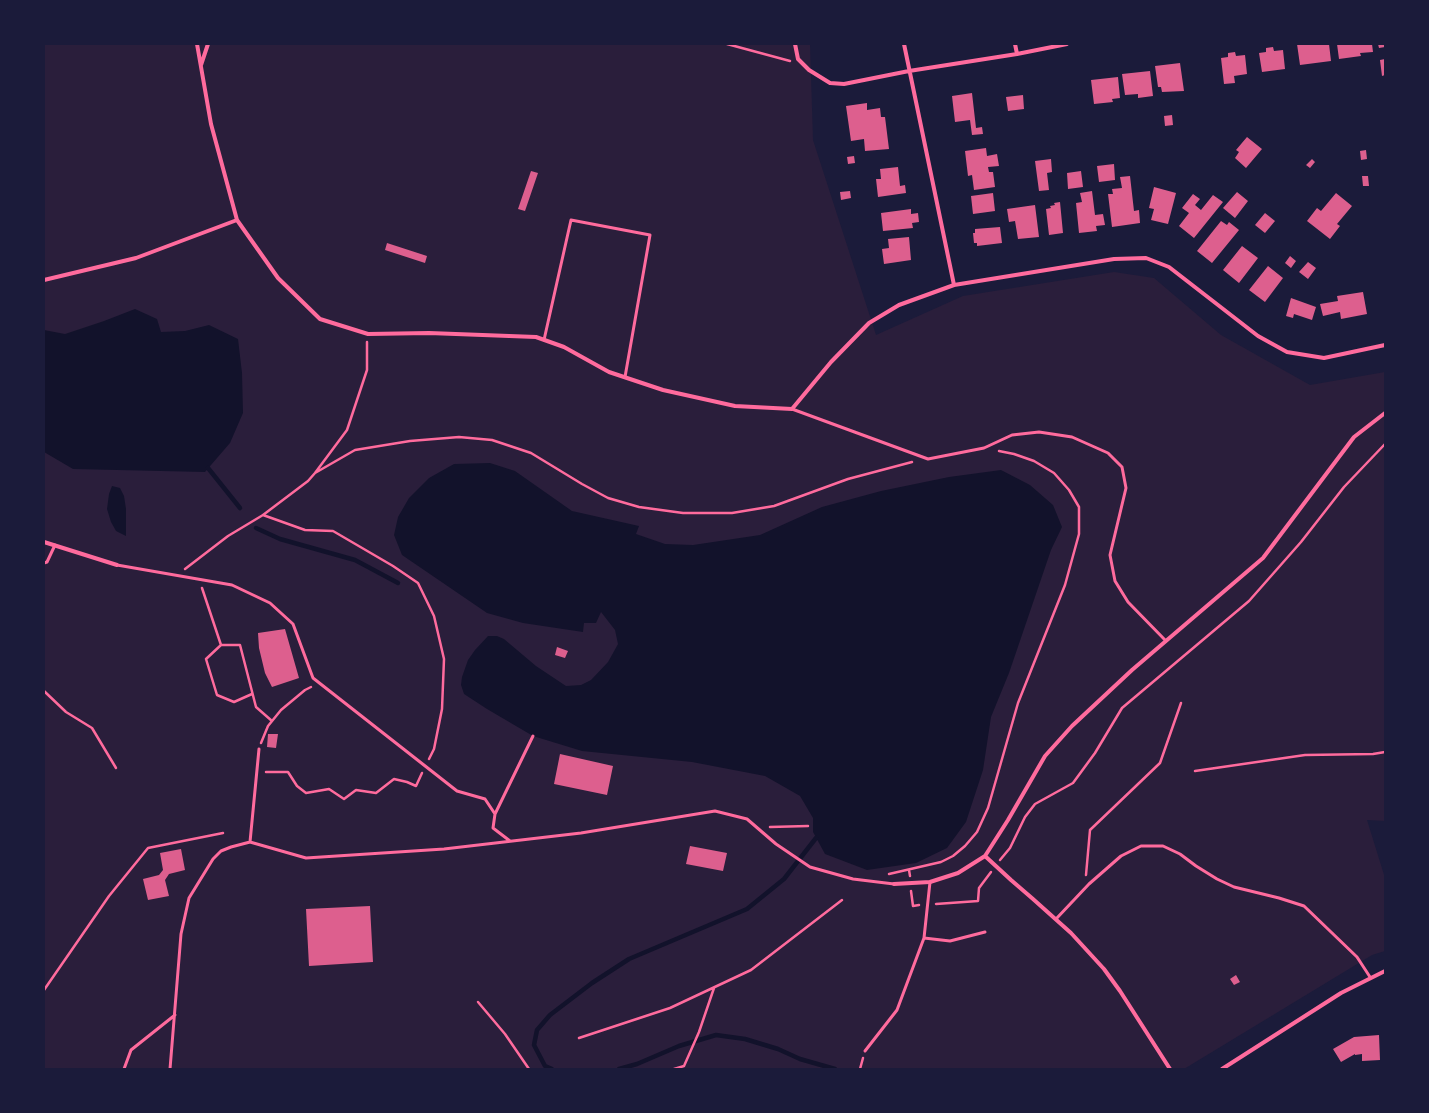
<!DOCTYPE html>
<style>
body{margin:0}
#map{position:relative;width:1429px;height:1113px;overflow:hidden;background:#1b1b3a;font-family:"Source Sans 3",sans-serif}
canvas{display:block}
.frame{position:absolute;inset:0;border:45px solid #1b1b3a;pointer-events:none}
</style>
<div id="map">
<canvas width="1429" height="1113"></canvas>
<div class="frame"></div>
</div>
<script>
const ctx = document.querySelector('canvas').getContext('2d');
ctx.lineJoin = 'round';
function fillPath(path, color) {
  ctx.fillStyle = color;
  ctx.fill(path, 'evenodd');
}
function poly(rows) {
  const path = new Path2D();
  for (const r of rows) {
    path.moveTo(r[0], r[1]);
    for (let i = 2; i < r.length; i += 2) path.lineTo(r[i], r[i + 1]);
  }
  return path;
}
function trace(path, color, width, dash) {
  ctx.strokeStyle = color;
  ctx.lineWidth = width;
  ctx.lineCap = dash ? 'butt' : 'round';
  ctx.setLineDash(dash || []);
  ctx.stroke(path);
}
fillPath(poly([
 [44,44,810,44,813,140,876,335,963,296,1114,272,1154,278,1221,335,1310,385,1385,372,1385,821,1367,820,1385,878,1385,951,1372,955,1184,1069,44,1069]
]), '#2a1e3b');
fillPath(poly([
 [135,309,157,319,161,332,185,331,209,325,238,339,242,373,243,413,230,443,205,472,73,469,44,452,44,330,65,334,104,321],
 [490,463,515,471,572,511,639,526,636,534,665,544,693,545,760,535,822,507,881,491,949,477,1001,470,1030,485,1053,505,1062,527,1051,550,1009,673,991,717,983,770,966,822,947,848,916,863,867,870,825,854,813,832,813,818,800,796,765,776,692,762,582,751,533,736,487,709,464,694,461,685,462,677,468,660,475,650,488,636,497,636,504,639,536,666,566,686,581,685,591,680,608,662,618,644,615,630,601,612,596,623,584,623,583,632,523,623,487,613,402,555,394,535,398,517,409,498,429,478,454,464],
 [112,486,120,488,124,496,126,509,126,536,116,531,111,522,107,509,109,494]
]), '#12122b');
trace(poly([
 [208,468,240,508],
 [256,528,280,539,355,560,398,583],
 [552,1069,545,1066,534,1045,537,1030,550,1015,592,983,629,959,747,909,784,879,816,838],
 [619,1069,637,1064,679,1046,716,1035,745,1039,778,1049,800,1059,835,1069]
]), '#12122b', 4.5);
fillPath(poly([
 [1297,44,1329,44,1331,61,1300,65],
 [1337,44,1372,44,1373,52,1360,53,1361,56,1339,59],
 [1378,44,1385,44,1385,47,1379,48],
 [1273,47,1274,51,1283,50,1285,69,1262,72,1259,53,1266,52,1266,48],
 [1235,52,1236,56,1245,55,1247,74,1234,76,1235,83,1224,84,1221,58,1228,57,1228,53],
 [1385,59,1385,75,1382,76,1380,60],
 [1180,63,1184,91,1162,92,1161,87,1158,87,1155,66],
 [1150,71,1153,96,1138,98,1138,94,1125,95,1122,74],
 [1118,77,1120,98,1112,99,1113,102,1094,104,1091,80],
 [972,93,976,128,982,127,983,134,972,135,970,120,955,122,952,96],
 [1023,95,1024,109,1008,111,1006,97],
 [867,103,867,110,880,108,881,117,885,117,889,149,865,151,864,139,851,141,846,106],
 [1172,115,1173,125,1165,126,1164,116],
 [1247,137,1262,149,1246,168,1235,158,1239,152,1236,150],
 [986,148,987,156,997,154,999,166,988,167,989,172,993,172,995,187,974,190,972,175,968,176,965,151],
 [1366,150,1367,159,1361,160,1360,151],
 [854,156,855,163,848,164,847,157],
 [1051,159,1052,172,1047,173,1049,190,1039,191,1035,161],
 [1312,159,1315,162,1310,168,1306,165],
 [1114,164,1115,180,1099,182,1097,166],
 [898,167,900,186,905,185,906,193,878,197,876,179,881,179,880,169],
 [531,171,538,173,525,211,518,209],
 [1081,171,1083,187,1068,189,1067,173],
 [1130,176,1134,211,1139,210,1140,223,1112,227,1108,194,1113,194,1112,189,1122,188,1120,177],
 [1362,176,1368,176,1369,186,1363,186],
 [1154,187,1176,193,1168,224,1151,220,1154,209,1149,208],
 [850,191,851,198,841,200,840,192],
 [1092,191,1095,215,1103,214,1105,225,1096,226,1097,231,1079,233,1076,203,1082,202,1080,193],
 [1237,192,1248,201,1235,218,1223,208],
 [993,193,995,211,973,214,971,196],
 [1336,193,1352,206,1337,224,1340,226,1330,239,1307,221,1317,208,1321,211],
 [1193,194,1200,199,1195,205,1201,210,1213,195,1223,202,1194,238,1179,226,1189,213,1182,208],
 [1060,202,1063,233,1049,235,1046,209,1051,208,1050,206,1055,205,1054,203],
 [1035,205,1039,237,1018,239,1015,221,1009,222,1007,209],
 [911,209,911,214,918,213,919,222,912,223,913,228,883,231,881,213],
 [1265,213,1275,221,1265,233,1255,225],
 [1221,221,1227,225,1229,222,1239,230,1212,263,1197,251],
 [1000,227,1002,243,977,246,977,243,974,243,973,233,975,233,975,229],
 [909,237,911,260,884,264,882,249,889,248,888,239],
 [387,243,427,256,425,263,385,250],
 [1242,246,1258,258,1239,283,1223,270],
 [1290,256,1296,261,1291,268,1285,263],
 [1308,262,1316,268,1308,279,1299,272],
 [1268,266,1283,278,1265,302,1249,290],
 [1363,292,1367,314,1341,319,1340,312,1323,316,1320,304,1338,301,1337,296],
 [1291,298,1316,307,1312,320,1294,314,1293,318,1286,316],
 [285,629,299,678,272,687,265,673,259,648,258,633],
 [557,647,568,651,565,658,555,655],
 [268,734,278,734,276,748,267,747],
 [560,754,613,766,607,795,554,784],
 [690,846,727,853,723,871,686,864],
 [181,849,185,870,169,874,165,880,169,896,148,900,143,879,159,875,163,870,160,853],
 [370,906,373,962,309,966,306,909],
 [1236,975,1240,982,1234,985,1230,979],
 [1379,1035,1380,1060,1362,1061,1362,1054,1355,1055,1355,1054,1341,1062,1333,1049,1354,1037]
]), '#dd5f8e');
trace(poly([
 [727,44,790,61],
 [315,473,355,450,410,441,459,437,492,440,531,453,582,484,608,498,639,507,683,513,732,513,774,506,848,479,912,462],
 [263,515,305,530,333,531,393,566,418,583,434,616,444,659,442,709,434,749,429,759],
 [185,569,228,536,263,515,308,481,315,473,347,430,367,370,367,342],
 [202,588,221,645,240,645,256,707,272,721],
 [221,645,206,659,217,695,234,702,252,694],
 [44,691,66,712,92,728,116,768],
 [261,743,268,726,281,710,305,690,311,687],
 [1195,771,1305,755,1373,754,1385,752],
 [266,772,288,772,297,786,306,793,329,789,344,799,356,790,376,793,394,779,407,782,416,786,422,773],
 [770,827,808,826],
 [1000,860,1010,848,1025,817,1035,804,1073,783,1095,753,1122,708,1249,601,1301,542,1344,487,1385,444],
 [909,870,910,876],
 [889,874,941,862,953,856,965,846,977,832,988,808,1018,703,1065,585,1079,534,1079,507,1069,490,1054,473,1034,461,1014,454,999,451],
 [1086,875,1090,830,1160,763,1181,703],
 [911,891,913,906,919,905],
 [936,904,978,901,979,888,991,872],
 [44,990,109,896,148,848,223,833],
 [478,1002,505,1034,529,1069],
 [579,1038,670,1008,751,970,842,900],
 [674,1069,684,1066,699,1032,714,988],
 [860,1069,863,1058]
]), '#ff6b9d', 2.5);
trace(poly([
 [544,340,571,220,650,235,625,377],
 [792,409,928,459,984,448,1012,435,1039,432,1072,437,1108,453,1122,467,1126,488,1110,555,1115,581,1128,602,1166,641],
 [44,563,47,562,55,545],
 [117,565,232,585,270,603,293,624,313,678,457,791,485,799,495,814,493,828,510,841],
 [495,814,533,736],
 [250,842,306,858,444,849,581,833,715,811,747,819,776,844,810,867,853,879,894,884],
 [930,882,924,938,950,941,985,932],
 [1056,919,1089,884,1121,856,1141,846,1163,846,1180,854,1196,866,1217,879,1234,887,1279,898,1304,906,1357,957,1370,977],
 [865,1051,897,1010,924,938],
 [124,1069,131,1050,175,1015],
 [170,1069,181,934,189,898,213,859,221,851,231,847,250,842,259,749]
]), '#ff6b9d', 3);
trace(poly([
 [197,44,211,124,237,220,278,278,320,319,368,334,429,333,536,337,564,347,609,372,663,390,735,406,792,409,831,362,869,323,899,305,954,285,1114,259,1146,258,1169,267,1258,336,1287,352,1324,358,1385,345],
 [795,44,798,59,809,70,830,83,844,84,909,71,1017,54,1067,44],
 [904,44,954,285],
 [1015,44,1017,54],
 [201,65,208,44],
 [44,280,136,258,237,220],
 [44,542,117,565],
 [985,856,1011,880,1033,899,1071,933,1104,969,1120,991,1170,1069],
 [894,884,930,882,958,873,985,856,1008,820,1045,756,1072,726,1132,670,1263,558,1354,437,1385,413],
 [1222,1069,1341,993,1385,971]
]), '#ff6b9d', 4);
</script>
